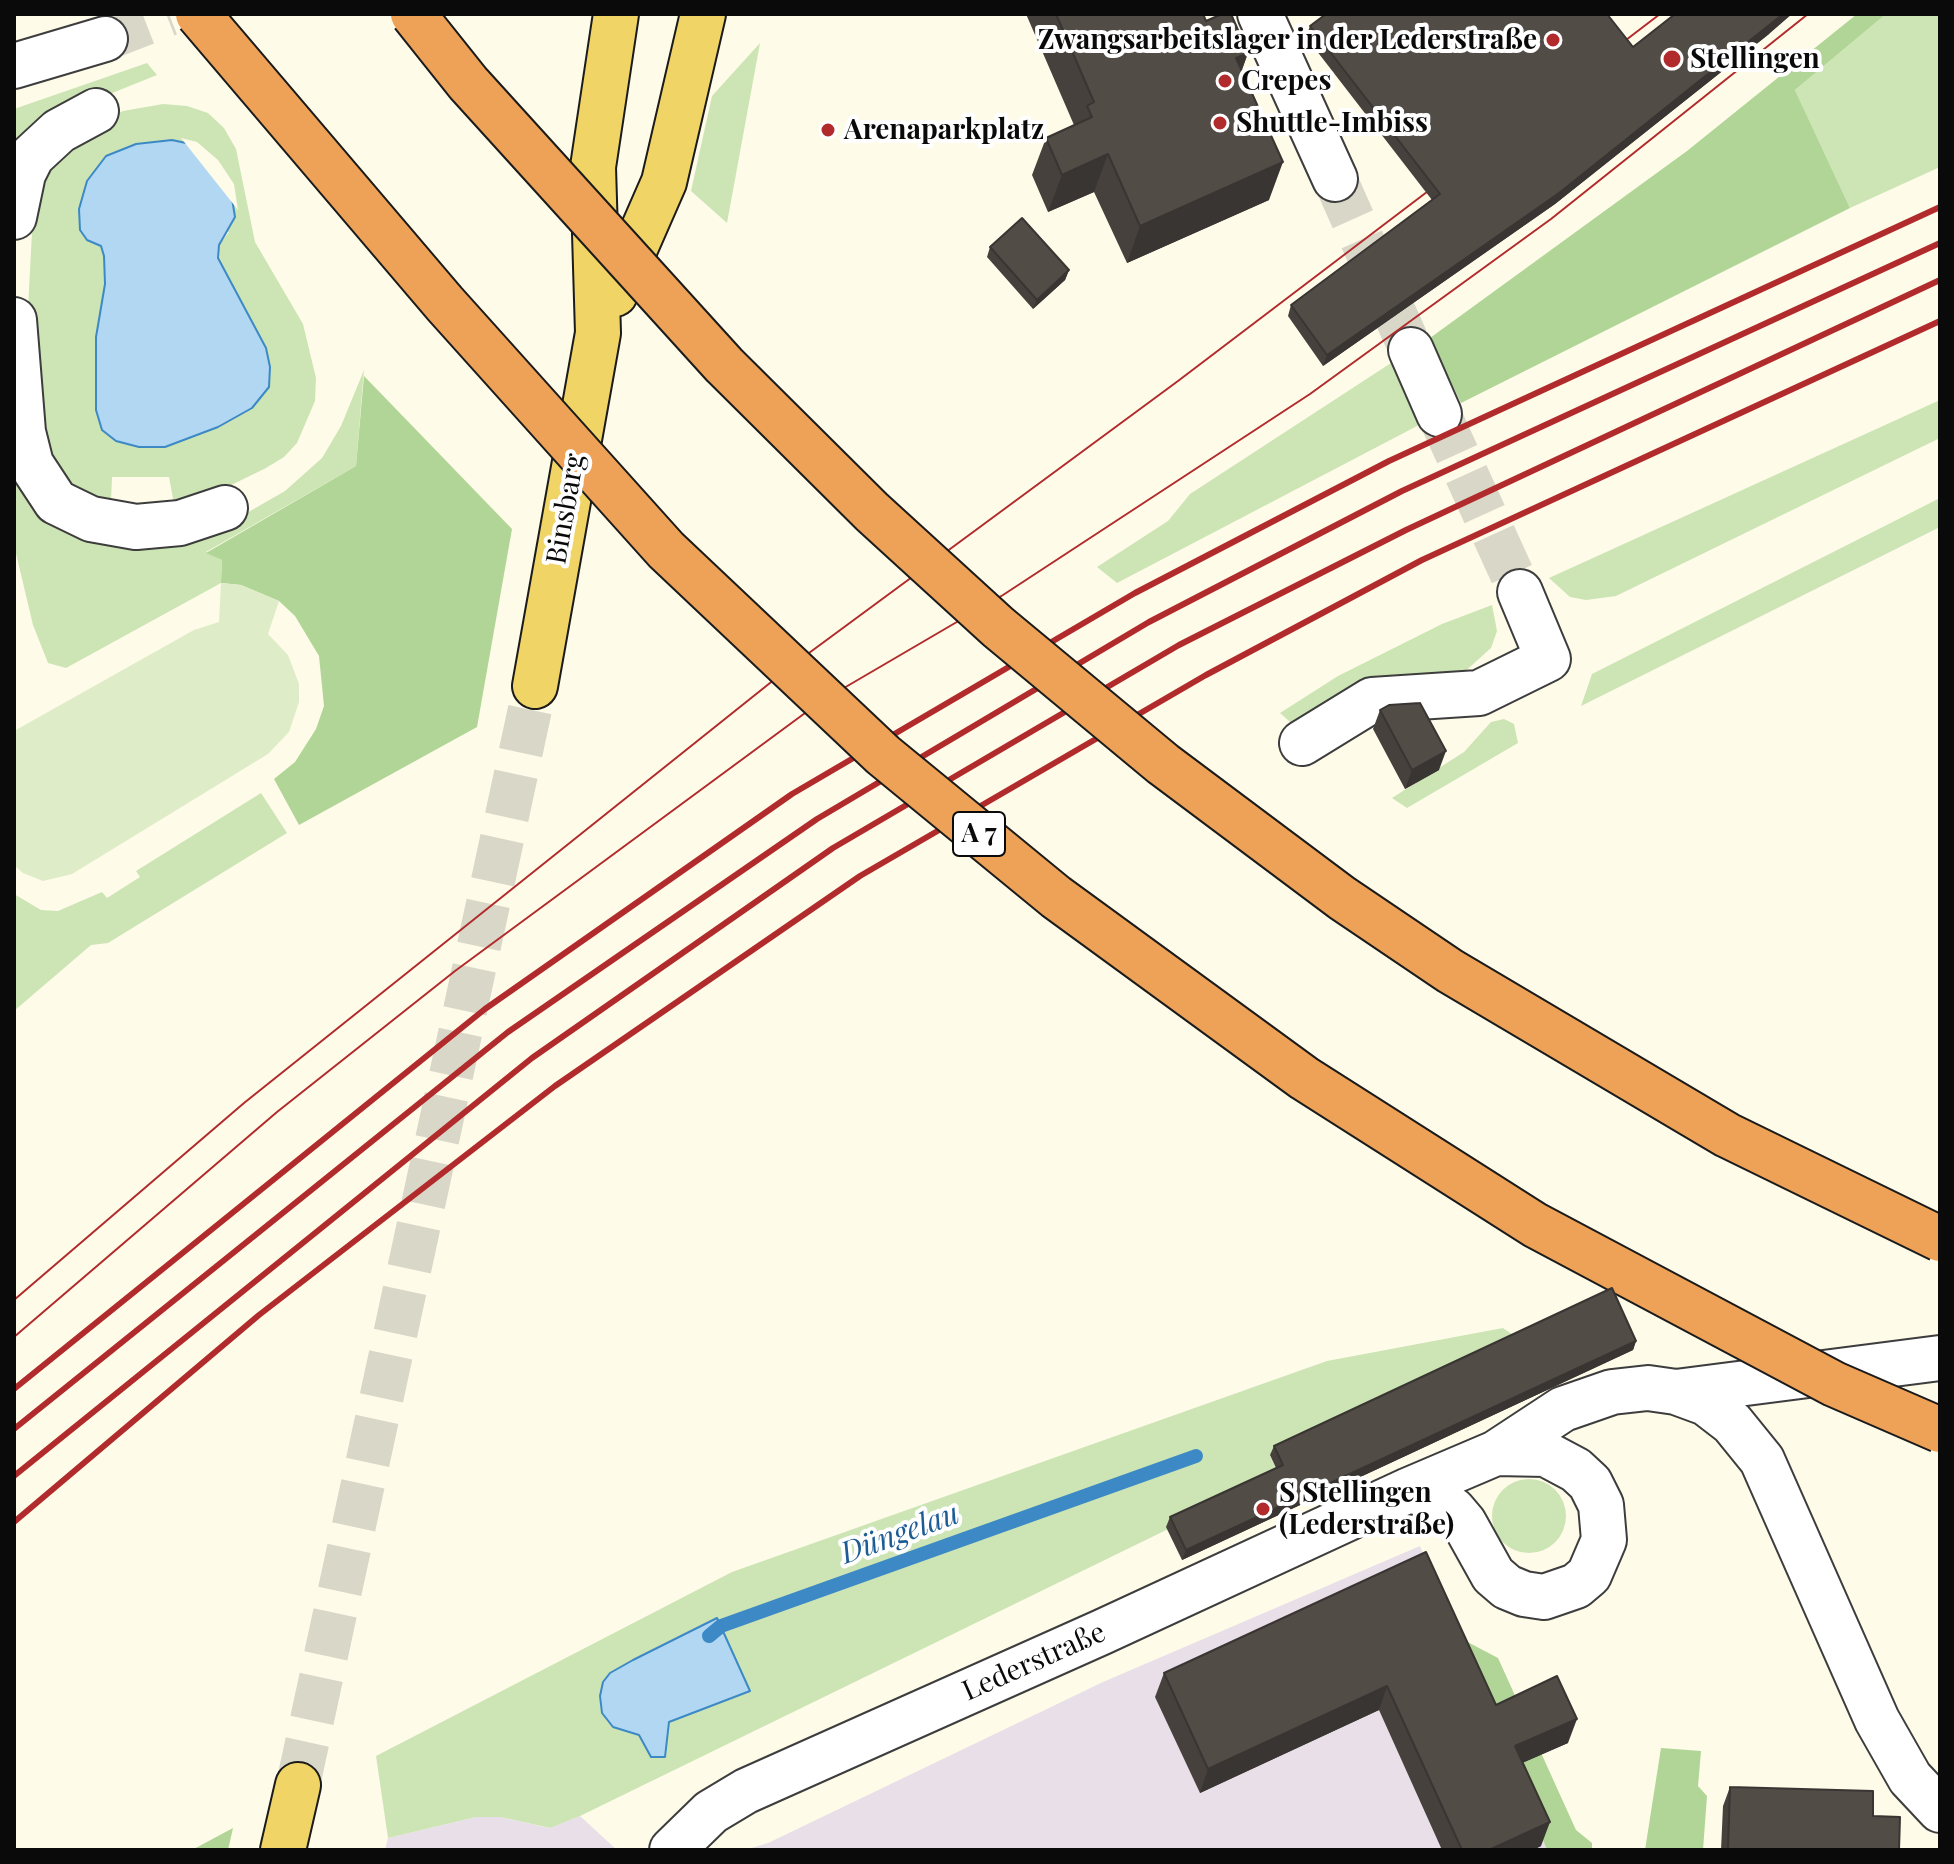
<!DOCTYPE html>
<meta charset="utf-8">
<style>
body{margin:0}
#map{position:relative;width:1954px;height:1864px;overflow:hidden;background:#fefbe9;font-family:"Playfair Display",serif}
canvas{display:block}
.frame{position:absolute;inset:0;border:16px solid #0a0a0a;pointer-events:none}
</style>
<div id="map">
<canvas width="1954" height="1864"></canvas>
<div class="frame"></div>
</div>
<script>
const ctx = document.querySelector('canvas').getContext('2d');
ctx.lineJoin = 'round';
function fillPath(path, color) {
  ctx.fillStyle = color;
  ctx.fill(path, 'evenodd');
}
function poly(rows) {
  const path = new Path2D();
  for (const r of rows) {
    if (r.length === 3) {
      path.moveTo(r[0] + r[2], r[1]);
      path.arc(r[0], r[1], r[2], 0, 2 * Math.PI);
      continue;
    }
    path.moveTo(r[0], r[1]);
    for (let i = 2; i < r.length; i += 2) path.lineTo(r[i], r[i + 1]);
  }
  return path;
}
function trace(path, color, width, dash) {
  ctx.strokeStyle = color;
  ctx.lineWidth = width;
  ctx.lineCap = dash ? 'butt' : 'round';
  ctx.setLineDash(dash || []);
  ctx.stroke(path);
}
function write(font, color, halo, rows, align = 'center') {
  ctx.font = font + ' "Playfair Display",serif';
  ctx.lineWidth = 8;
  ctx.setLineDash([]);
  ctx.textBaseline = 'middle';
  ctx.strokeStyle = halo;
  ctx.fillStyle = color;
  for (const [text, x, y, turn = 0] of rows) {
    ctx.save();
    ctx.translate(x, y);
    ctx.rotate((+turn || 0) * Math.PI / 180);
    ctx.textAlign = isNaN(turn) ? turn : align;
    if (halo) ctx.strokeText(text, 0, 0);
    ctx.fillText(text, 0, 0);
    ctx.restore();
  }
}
fillPath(poly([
 [1420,1546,1547,1850,745,1850,768,1843,1103,1682],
 [580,1816,617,1850,385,1850,388,1838,476,1817,501,1817,549,1828]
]), '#e9dfe9');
fillPath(poly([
 [1886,14,1940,14,1940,167,1850,208,1795,90],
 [760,43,727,223,691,191,712,96],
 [147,63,157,75,50,118,14,150,14,109],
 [163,104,187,106,208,113,224,128,236,149,255,242,303,324,316,378,315,401,297,443,284,457,266,468,215,493,174,504,169,477,112,477,111,502,94,499,63,481,35,431,28,308,33,214,53,165,102,121,123,111],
 [229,232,219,245,218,258,266,348,252,408,218,427,165,447,96,410,96,337,105,284,104,256,101,246,87,240],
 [1391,363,1419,425,1117,583,1097,567,1168,521,1190,494],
 [364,370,356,466,206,552,222,560,221,583,66,668,48,663,33,625,14,545,14,441,49,518,63,531,80,539,123,546,205,537,285,491,322,458,341,426],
 [1940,400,1940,438,1616,596,1586,600,1570,597,1549,578],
 [1940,498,1940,527,1581,706,1592,674],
 [1492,605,1497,631,1491,648,1461,675,1298,729,1280,713,1338,676,1442,624],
 [1504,719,1514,724,1518,743,1407,808,1392,798,1464,752,1491,722],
 [261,793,287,833,108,943,91,945,14,1011,14,894,41,910,58,911,102,892,107,898,140,877,136,871],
 [1503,1328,1519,1339,1270,1456,1279,1475,580,1816,550,1828,501,1817,476,1817,388,1838,376,1756,732,1572,1327,1361],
 [717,1618,749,1691,669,1722,651,1757,610,1673],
 [1529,1516,37]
]), '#cde5b5');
fillPath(poly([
 [1857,14,1886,14,1795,90,1850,208,1461,403,1430,338,1687,151],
 [364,376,512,529,477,727,299,825,274,779,295,762,316,729,324,706,319,656,295,616,279,601,241,585,221,583,222,560,206,553,356,466],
 [1460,1638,1498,1658,1576,1830,1592,1843,1592,1850,1547,1850],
 [1661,1748,1701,1751,1698,1786,1707,1796,1703,1850,1645,1850],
 [233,1828,228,1850,192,1850]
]), '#b0d596');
fillPath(poly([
 [221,583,241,585,279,601,268,634,288,655,299,684,299,702,289,732,268,754,72,874,43,881,23,873,14,865,14,731,194,630,219,622]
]), '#deedc7');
const water = poly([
 [172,140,195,145,230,186,235,217,219,245,218,258,266,348,270,367,269,387,252,408,218,427,165,447,139,447,116,441,102,430,96,410,96,337,105,284,104,256,101,246,87,240,80,230,79,209,87,181,106,156,136,144,172,140],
 [717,1618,750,1691,669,1722,665,1757,651,1757,639,1735,613,1727,602,1713,600,1696,603,1682,610,1673,633,1660,717,1618]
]);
fillPath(water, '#b1d7f2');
trace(water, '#3c89c5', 2);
fillPath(poly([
 [181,138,197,142,218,160,234,184,238,210]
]), '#fefbe9');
trace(poly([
 [709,1636,721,1626,1196,1456]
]), '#3c89c5', 14);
trace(poly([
 [105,39,169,14],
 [1335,179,1411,350],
 [1439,414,1520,592]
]), '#d9d7c8', 44, [44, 22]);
trace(poly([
 [298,1785,535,686]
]), '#d9d7c8', 44, [44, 22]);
const minor = poly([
 [1260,14,1335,179],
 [14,66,105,39],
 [14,217,23,174,32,156,59,131,96,111],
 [14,320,23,432,31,464,56,502,91,519,136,527,180,523,225,508],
 [1411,350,1439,414],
 [1302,743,1372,700,1479,693,1548,659,1520,592],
 [1676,1392,1940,1358],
 [1496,1453,1563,1409,1612,1392,1648,1388,1676,1392,1706,1403,1732,1423,1762,1460,1877,1720,1910,1778,1940,1810],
 [672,1850,711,1812,746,1791,1102,1632,1409,1490,1496,1453,1546,1454,1576,1470,1590,1483,1601,1505,1604,1540,1589,1575,1576,1586,1544,1597,1524,1594,1507,1587,1493,1575,1464,1523,1453,1510,1433,1497,1409,1490]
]);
const major = poly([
 [615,294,664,182,703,14],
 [535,686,598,333,593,167,616,14],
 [283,1850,298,1785]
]);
trace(minor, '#3d3d3d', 48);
trace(major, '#1b1b1b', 48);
trace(minor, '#fff', 44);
trace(major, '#f1d466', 44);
trace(poly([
 [1609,53,1660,14],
 [14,1300,244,1103,790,667,1178,381,1444,179],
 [14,1337,277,1112,455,971,820,702,1003,595,1310,394,1551,219,1808,14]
]), '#b22b2c', 2);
trace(poly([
 [14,1389,485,1009,792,794,1135,593,1389,461,1940,207],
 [14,1429,508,1032,817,819,1149,622,1402,491,1940,243],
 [14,1476,532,1058,833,848,1179,645,1406,530,1940,280],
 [14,1522,259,1315,555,1086,860,876,1206,675,1422,560,1940,321]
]), '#b22b2c', 6);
const highwayBridge = poly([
 [198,14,445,304,666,550,883,755,1056,897,1304,1078,1535,1225,1834,1384,1940,1430],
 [413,14,468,83,724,365,872,512,998,627,1163,764,1342,898,1450,971,1727,1135,1940,1239]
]);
trace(highwayBridge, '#1b1b1b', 48, []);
trace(highwayBridge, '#eda258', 44);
fillPath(poly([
 [1026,14,1203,14,1206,21,1248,53,1242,70,1269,200,1127,263,1094,192,1048,212,1032,175,1046,138,1074,125],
 [1310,26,1633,47,1769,34,1555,204,1323,366,1288,316,1291,305,1432,200,1306,37],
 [990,247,1069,270,1065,280,1033,309,987,257],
 [1380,710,1439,770,1405,789,1373,729],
 [1636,1341,1633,1350,1182,1560,1166,1527,1170,1517,1276,1468,1270,1455,1274,1446],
 [1426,1552,1496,1705,1568,1743,1522,1763,1541,1846,1533,1850,1442,1850,1379,1710,1200,1793,1155,1697,1164,1673],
 [1730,1787,1873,1816,1899,1850,1721,1850,1723,1806]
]), '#47413d');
fillPath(poly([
 [1783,14,1792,14,1769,34,1555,204,1323,366,1327,355],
 [1248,53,1234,90,1236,58],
 [1108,154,1094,192,1048,212,1062,175],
 [1283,162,1269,200,1127,263,1140,226],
 [1069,270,1065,280,1033,309,1037,300],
 [1446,751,1439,770,1405,789,1412,770],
 [1636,1341,1633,1350,1182,1560,1186,1550],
 [1387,1686,1379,1710,1200,1793,1208,1769],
 [1577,1719,1568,1743,1506,1770,1515,1746],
 [1550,1822,1541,1846,1533,1850,1489,1850]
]), '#393532');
const building = poly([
 [1056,14,1203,14,1206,21,1222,14,1231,14,1248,53,1236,58,1283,162,1140,226,1108,154,1062,175,1046,138,1092,117,1087,106,1094,102,1056,14],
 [1326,14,1607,14,1633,47,1675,14,1783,14,1559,193,1327,355,1291,305,1440,194,1310,26,1326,14],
 [1022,218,1069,270,1037,300,990,247,1022,218],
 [1420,703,1446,751,1412,770,1380,710,1389,705,1420,703],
 [1612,1288,1636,1341,1186,1550,1170,1517,1283,1465,1274,1446,1612,1288],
 [1426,1552,1496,1705,1557,1676,1577,1719,1515,1746,1550,1822,1489,1850,1462,1850,1387,1686,1208,1769,1164,1673,1426,1552],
 [1730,1787,1873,1791,1873,1816,1900,1817,1899,1850,1728,1850,1730,1787]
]);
fillPath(building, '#524c47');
trace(building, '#393532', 2);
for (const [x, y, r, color] of [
 [1553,40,8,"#b22b2c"],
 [1672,59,10,"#b22b2c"],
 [1225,81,8,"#b22b2c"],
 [1220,123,8,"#b22b2c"],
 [828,130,8,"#b22b2c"],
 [1263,1509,8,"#b22b2c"]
]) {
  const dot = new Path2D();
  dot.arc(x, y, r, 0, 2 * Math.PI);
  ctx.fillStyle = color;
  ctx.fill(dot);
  trace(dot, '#fff', 3);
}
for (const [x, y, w] of [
 [979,834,52]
]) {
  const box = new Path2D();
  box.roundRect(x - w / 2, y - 22, w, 44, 6);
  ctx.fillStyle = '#fff';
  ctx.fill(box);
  trace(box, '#0a0a0a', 2);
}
write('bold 26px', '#0a0a0a', null, [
 ["A 7",979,834]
]);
write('bold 28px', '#0a0a0a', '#fff', [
 ["Zwangsarbeitslager in der Lederstraße",1537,40,"right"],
 ["Stellingen",1690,59],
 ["Crepes",1241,81],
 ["Shuttle-Imbiss",1236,123],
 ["Arenaparkplatz",844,130],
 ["S Stellingen",1279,1493],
 ["(Lederstraße)",1279,1525]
], 'left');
write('28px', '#0a0a0a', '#fff', [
 ["Binsbarg",566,509,-80],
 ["Lederstraße",1034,1662,-24]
]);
write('italic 30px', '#1c5b94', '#fff', [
 ["Düngelau",900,1534,-20]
]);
</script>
